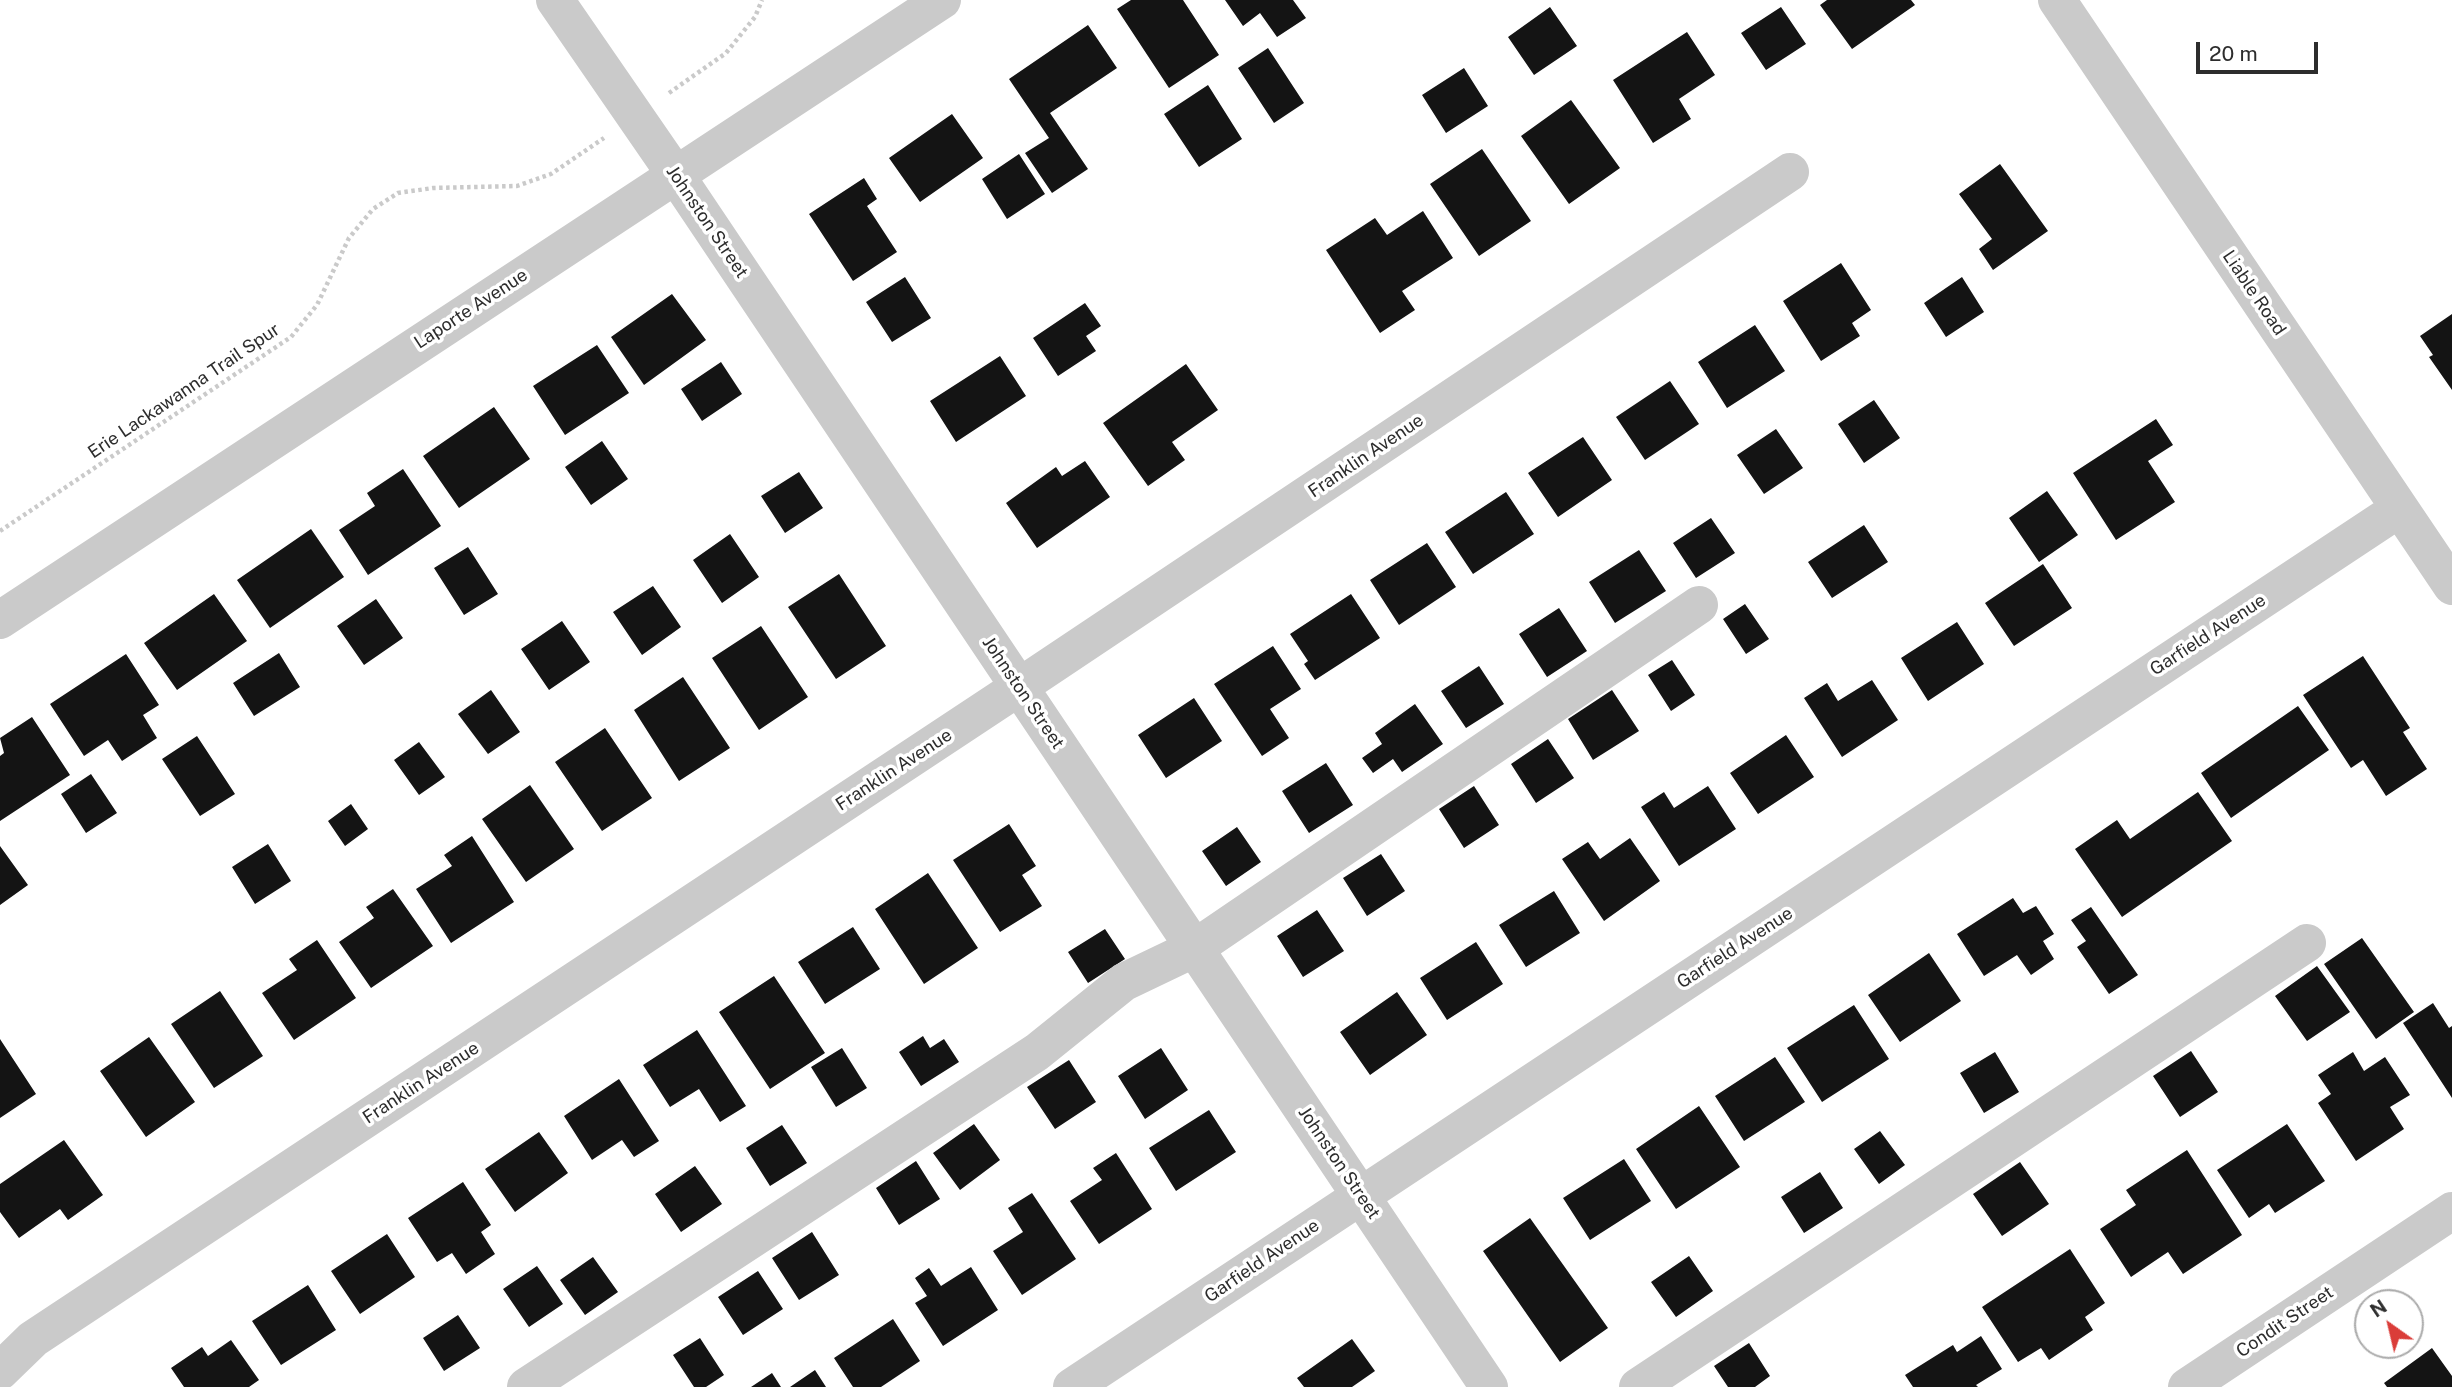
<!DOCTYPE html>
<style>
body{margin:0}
#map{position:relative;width:2452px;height:1387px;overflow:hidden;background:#fff;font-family:"Public Sans",sans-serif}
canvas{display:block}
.north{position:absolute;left:2354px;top:1289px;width:70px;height:70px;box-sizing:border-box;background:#fff;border:2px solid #ababab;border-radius:50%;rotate:326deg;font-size:19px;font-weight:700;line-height:28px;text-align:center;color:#2d2d2d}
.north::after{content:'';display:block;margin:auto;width:24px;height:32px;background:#da3d39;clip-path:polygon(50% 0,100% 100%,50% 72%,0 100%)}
.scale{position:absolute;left:2196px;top:42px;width:122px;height:32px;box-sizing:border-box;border:4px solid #2d2d2d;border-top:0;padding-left:9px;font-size:21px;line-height:24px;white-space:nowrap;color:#2d2d2d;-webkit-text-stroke:5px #fff;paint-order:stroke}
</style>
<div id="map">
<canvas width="2452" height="1387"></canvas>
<div class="north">N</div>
<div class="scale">20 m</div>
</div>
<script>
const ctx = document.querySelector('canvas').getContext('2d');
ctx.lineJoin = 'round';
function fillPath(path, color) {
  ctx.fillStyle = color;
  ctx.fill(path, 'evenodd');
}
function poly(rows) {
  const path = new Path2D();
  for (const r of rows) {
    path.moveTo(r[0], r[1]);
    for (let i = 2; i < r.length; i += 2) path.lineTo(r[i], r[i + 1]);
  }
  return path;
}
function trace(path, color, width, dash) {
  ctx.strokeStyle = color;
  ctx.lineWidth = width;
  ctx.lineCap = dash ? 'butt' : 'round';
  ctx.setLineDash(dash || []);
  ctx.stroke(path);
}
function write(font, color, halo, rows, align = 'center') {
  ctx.font = font + ' "Public Sans",sans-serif';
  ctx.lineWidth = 7;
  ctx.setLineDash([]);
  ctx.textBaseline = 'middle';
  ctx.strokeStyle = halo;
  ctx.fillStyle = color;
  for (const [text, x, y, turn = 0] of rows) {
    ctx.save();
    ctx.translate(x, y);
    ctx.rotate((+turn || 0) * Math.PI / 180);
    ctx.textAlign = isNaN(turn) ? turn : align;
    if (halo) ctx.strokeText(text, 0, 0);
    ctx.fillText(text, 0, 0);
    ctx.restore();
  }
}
fillPath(poly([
 [1131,0,1183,0,1219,55,1169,88,1117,9],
 [1225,0,1293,0,1306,18,1277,37,1260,13,1243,26],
 [1827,0,1911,0,1915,5,1852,49,1820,5],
 [1550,7,1577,46,1534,75,1508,37],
 [1781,7,1806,44,1766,70,1741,33],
 [1088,25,1117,68,1050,113,1088,169,1052,193,1025,153,1049,138,1009,79],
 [1687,32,1715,75,1679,99,1691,119,1653,143,1613,80],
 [1268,48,1304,103,1274,123,1238,68],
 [1464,68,1488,106,1446,133,1422,95],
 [1208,85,1242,139,1199,167,1164,114],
 [1571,100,1620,168,1569,204,1521,136],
 [952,114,983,158,920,202,889,158],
 [1482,149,1531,221,1479,256,1430,184],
 [1019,154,1045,194,1007,219,982,179],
 [2000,164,2048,231,1993,270,1979,249,1992,239,1959,194],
 [864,178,877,199,867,206,897,252,853,281,809,214],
 [1423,211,1453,258,1402,291,1415,310,1380,333,1326,250,1375,218,1387,235],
 [1841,263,1871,310,1852,323,1860,336,1821,361,1783,301],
 [905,277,931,318,892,342,866,302],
 [1962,277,1984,312,1946,337,1924,303],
 [672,294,706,340,644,385,611,337],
 [1085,303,1101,326,1086,336,1096,351,1058,376,1033,338],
 [2452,314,2452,390,2429,357,2433,355,2420,336],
 [1755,325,1785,371,1727,408,1698,362],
 [597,345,629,393,565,435,533,386],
 [1000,356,1026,396,956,442,930,401],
 [721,362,742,394,702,421,681,389],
 [1186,364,1218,410,1172,442,1185,460,1148,486,1103,423],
 [1670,381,1699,424,1645,460,1616,417],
 [1874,400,1900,438,1864,463,1838,424],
 [494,407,530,459,459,508,423,456],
 [2156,419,2173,445,2148,461,2175,502,2116,540,2073,473],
 [1776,429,1803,468,1764,494,1737,455],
 [1583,437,1612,480,1558,517,1528,473],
 [602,441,628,479,591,505,565,467],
 [1085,461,1110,497,1037,548,1006,503,1056,467,1062,476],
 [403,469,441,526,368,575,339,530,375,506,367,493],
 [799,472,823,508,785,533,761,496],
 [2047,491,2078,535,2039,562,2009,518],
 [1506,492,1534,534,1473,574,1445,532],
 [1711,518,1735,553,1696,578,1673,543],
 [1864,525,1888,562,1832,598,1808,562],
 [311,529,344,577,270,628,237,580],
 [730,534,759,577,722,603,693,560],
 [1427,543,1456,587,1399,625,1370,580],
 [468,547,498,594,464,615,434,568],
 [1639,550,1666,591,1615,623,1589,582],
 [2043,564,2072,608,2014,646,1985,603],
 [839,574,886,646,836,679,788,607],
 [653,586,681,627,642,655,613,612],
 [214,594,247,641,177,690,144,643],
 [1351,594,1380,638,1315,680,1304,664,1308,661,1290,634],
 [376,599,403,638,364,665,337,626],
 [1745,604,1769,639,1746,654,1723,619],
 [1559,608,1587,651,1547,677,1519,634],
 [562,621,590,662,549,690,521,649],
 [1957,622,1984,664,1928,701,1901,658],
 [761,626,808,697,759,730,712,658],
 [1273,646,1301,689,1270,709,1289,738,1262,756,1214,684],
 [279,653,300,687,254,716,233,683],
 [126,654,159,705,143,715,157,738,122,761,108,740,84,756,50,704],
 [2363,656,2410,728,2403,732,2427,769,2386,796,2363,760,2351,768,2303,695],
 [1672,660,1695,695,1671,711,1648,675],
 [1479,666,1504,704,1466,728,1441,691],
 [683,677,730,748,679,781,634,710],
 [1872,680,1898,720,1842,757,1804,698,1827,683,1838,701],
 [491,690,520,732,488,754,458,714],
 [1612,690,1639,731,1593,760,1568,719],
 [1194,698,1222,741,1166,778,1138,735],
 [1415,704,1443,744,1402,772,1393,759,1373,773,1362,758,1382,744,1375,733],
 [2298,706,2329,750,2231,818,2201,773],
 [32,717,70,775,0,821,0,756,4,753,0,738],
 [605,728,652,798,602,831,555,762],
 [1786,735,1814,777,1758,814,1730,773],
 [197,736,235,794,200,816,162,759],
 [1548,739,1574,778,1536,803,1511,764],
 [419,742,445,777,419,795,394,760],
 [1326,763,1353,805,1309,833,1282,791],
 [91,774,117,813,86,833,61,794],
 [530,785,574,849,526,882,482,819],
 [1474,786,1499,825,1464,848,1439,809],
 [1708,786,1736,829,1679,866,1641,807,1664,792,1674,808],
 [2198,792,2232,841,2122,917,2075,849,2117,820,2130,839],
 [351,804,368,829,345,846,328,821],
 [1009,824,1036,866,1022,875,1042,906,1000,932,953,860],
 [1237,827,1261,862,1226,886,1202,851],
 [472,836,514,902,451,943,416,889,452,866,444,855],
 [1630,838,1660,881,1604,921,1562,859,1588,842,1600,859],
 [268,844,291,881,255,904,232,867],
 [0,846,28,885,0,905],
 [1381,854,1405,891,1367,916,1343,878],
 [928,873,978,948,924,984,875,909],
 [393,889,433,946,371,988,339,942,374,918,366,907],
 [1554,891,1580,933,1526,967,1499,925],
 [2013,898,2023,913,2036,906,2054,934,2043,941,2054,959,2031,975,2017,955,1984,976,1957,934],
 [2091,907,2138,975,2109,994,2077,947,2086,941,2071,920],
 [1317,910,1344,951,1303,977,1277,936],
 [853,927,880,969,825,1004,798,962],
 [1105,929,1125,959,1088,983,1068,952],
 [2362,938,2414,1012,2376,1039,2324,964],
 [317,940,356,998,294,1040,262,993,297,970,289,959],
 [1476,942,1503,984,1447,1020,1420,978],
 [1929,953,1961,1001,1900,1042,1868,995],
 [2317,966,2350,1012,2307,1041,2275,996],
 [774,976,825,1053,770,1089,719,1012],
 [220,991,263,1056,214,1088,171,1024],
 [1397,992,1427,1035,1370,1075,1340,1032],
 [2433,1003,2449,1028,2452,1026,2452,1098,2403,1023],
 [1854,1005,1889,1059,1822,1102,1787,1048],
 [697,1030,746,1106,720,1122,699,1089,670,1107,643,1065],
 [923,1036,930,1048,944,1039,959,1062,921,1086,899,1052],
 [149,1037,195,1102,146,1137,100,1071],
 [0,1039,36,1094,0,1118],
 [842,1048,867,1088,836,1107,811,1067],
 [1161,1048,1188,1090,1145,1119,1118,1076],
 [2191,1051,2218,1092,2180,1117,2153,1076],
 [1995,1052,2019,1092,1984,1113,1960,1073],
 [2353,1052,2364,1071,2385,1057,2410,1095,2390,1107,2404,1129,2356,1161,2318,1103,2331,1094,2318,1075],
 [1775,1057,1805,1102,1744,1141,1715,1096],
 [1069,1060,1096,1102,1055,1129,1027,1087],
 [619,1079,659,1141,634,1157,622,1140,592,1160,564,1116],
 [1699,1106,1740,1167,1676,1209,1636,1149],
 [1209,1110,1236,1152,1176,1191,1149,1148],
 [974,1124,1000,1160,960,1190,933,1153],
 [2287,1124,2325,1181,2275,1213,2269,1204,2249,1218,2217,1170],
 [782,1125,807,1163,770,1186,746,1148],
 [1880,1131,1905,1165,1879,1184,1854,1149],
 [539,1132,568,1173,515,1212,485,1169],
 [64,1140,103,1195,68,1220,60,1209,19,1238,0,1212,0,1184],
 [2187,1150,2242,1235,2183,1274,2168,1252,2131,1277,2100,1229,2136,1205,2126,1190],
 [1116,1153,1152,1209,1099,1244,1070,1201,1102,1180,1093,1168],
 [1624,1159,1651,1201,1590,1240,1563,1198],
 [916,1161,940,1199,899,1225,876,1188],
 [2020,1162,2049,1204,2002,1236,1973,1194],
 [695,1166,722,1204,681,1232,655,1194],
 [1820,1172,1843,1208,1804,1233,1781,1197],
 [463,1182,491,1225,481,1232,495,1254,466,1274,452,1253,437,1262,408,1218],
 [1032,1193,1076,1259,1022,1295,993,1251,1023,1232,1008,1208],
 [1530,1218,1608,1328,1560,1362,1483,1251],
 [812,1232,839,1275,799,1300,772,1258],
 [387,1234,415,1277,360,1314,331,1271],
 [2070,1249,2105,1303,2085,1317,2093,1330,2049,1360,2041,1348,2018,1362,1982,1307],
 [1689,1256,1713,1291,1676,1317,1651,1282],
 [593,1257,618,1292,585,1315,560,1280],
 [537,1266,563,1304,529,1327,503,1289],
 [971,1267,998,1310,943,1346,915,1303,927,1296,915,1278,929,1268,941,1286],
 [758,1271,783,1309,743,1335,718,1297],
 [308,1285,336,1330,281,1365,252,1321],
 [458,1315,480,1348,444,1371,423,1338],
 [893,1319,920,1361,881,1387,853,1387,834,1358],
 [1981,1336,2002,1369,1976,1385,1978,1387,1913,1387,1905,1375,1953,1345,1957,1352],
 [700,1338,724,1375,706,1387,694,1387,673,1355],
 [1352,1339,1375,1371,1352,1387,1304,1387,1297,1378],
 [231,1340,259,1380,249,1387,184,1387,171,1368,202,1347,208,1356],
 [1749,1343,1770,1376,1755,1387,1728,1387,1714,1366],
 [2432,1348,2452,1376,2452,1387,2387,1387,2384,1383],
 [815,1370,826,1387,790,1387],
 [772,1373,781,1387,751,1387]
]), '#141414');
trace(poly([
 [669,93,726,53,755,17,762,0],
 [0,531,291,337,317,305,349,238,373,209,398,193,433,188,517,186,551,174,604,138]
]), '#cacaca', 4.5, [3.5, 3.5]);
trace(poly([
 [555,0,675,174,1489,1387],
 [2057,0,2452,586],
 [0,620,942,0],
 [0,1371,33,1339,1019,687,1790,172],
 [526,1387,1037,1052,1124,982,1195,948,1699,605],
 [1072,1387,2399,509],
 [1638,1387,2307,943],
 [2187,1387,2452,1211]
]), '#cacaca', 38);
write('18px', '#2d2d2d', '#fff', [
 ["Johnston Street",707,222,56],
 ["Liable Road",2254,293,56],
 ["Laporte Avenue",471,309,-33],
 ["Erie Lackawanna Trail Spur",184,391,-34],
 ["Franklin Avenue",1366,456,-34],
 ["Garfield Avenue",2208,635,-33],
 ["Johnston Street",1023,693,56],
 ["Franklin Avenue",894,770,-33],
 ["Garfield Avenue",1735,948,-33],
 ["Franklin Avenue",421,1083,-33],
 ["Johnston Street",1339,1163,56],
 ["Garfield Avenue",1262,1261,-34],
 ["Condit Street",2285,1322,-34]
]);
</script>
